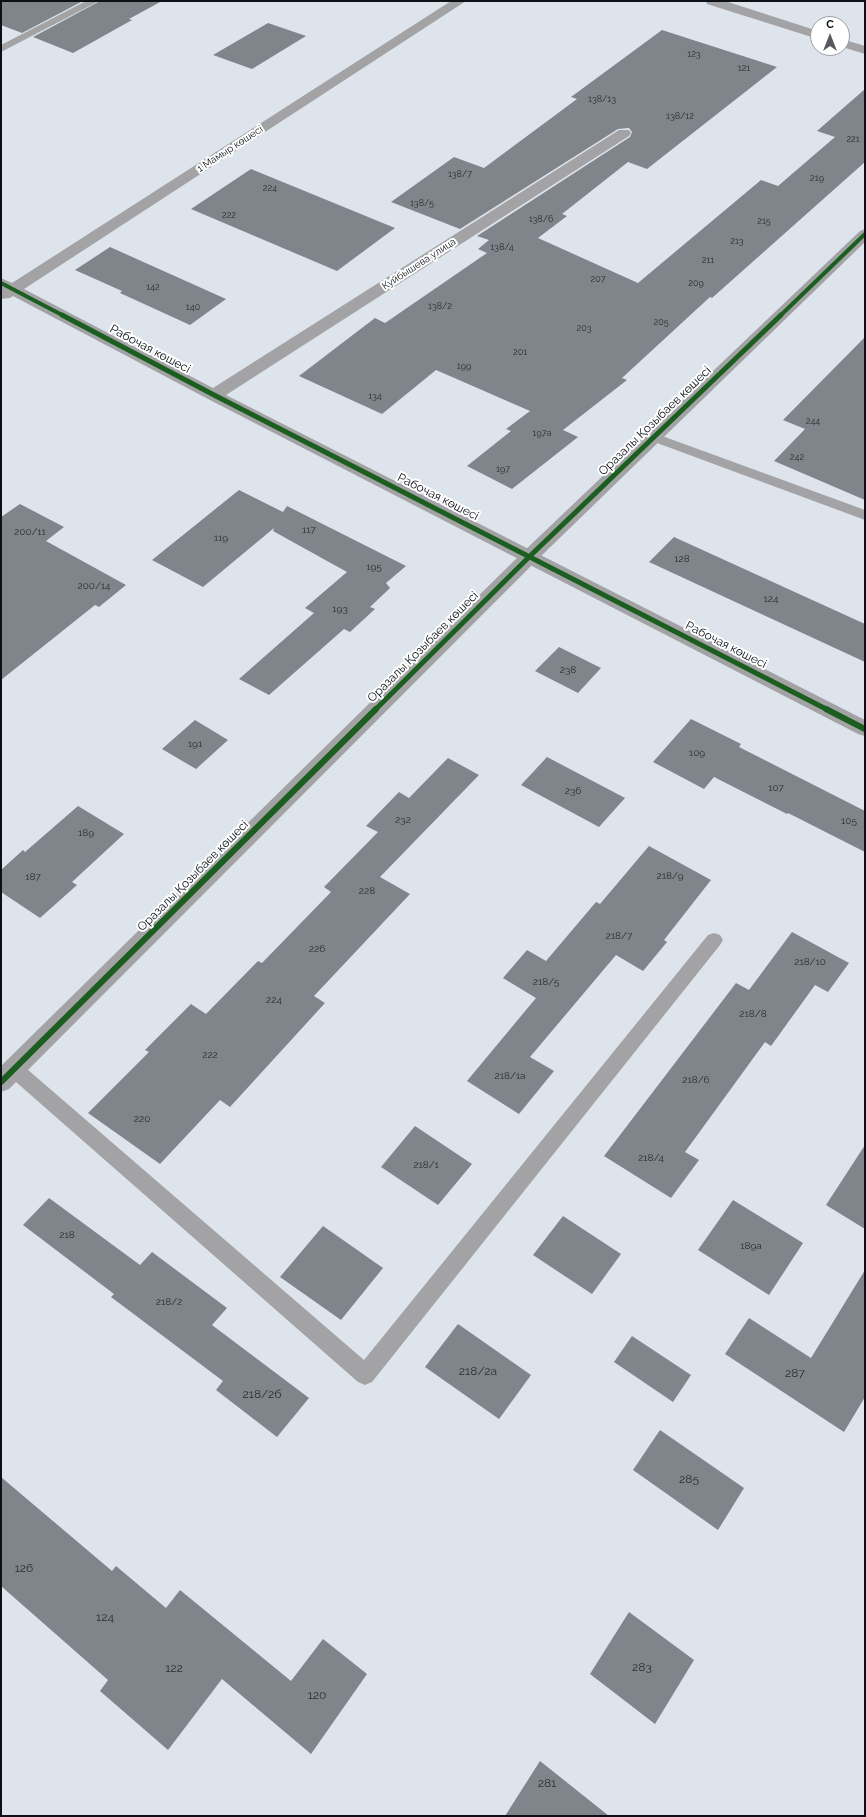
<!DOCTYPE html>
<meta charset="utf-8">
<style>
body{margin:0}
#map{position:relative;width:866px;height:1817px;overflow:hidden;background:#dee4ec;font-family:Raleway,sans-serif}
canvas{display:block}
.frame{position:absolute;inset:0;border:2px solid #0d1015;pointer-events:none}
.north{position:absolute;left:810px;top:16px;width:40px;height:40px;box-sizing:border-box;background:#fff;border:1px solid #9e9fa1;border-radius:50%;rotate:0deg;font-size:11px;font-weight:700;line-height:16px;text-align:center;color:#0d1015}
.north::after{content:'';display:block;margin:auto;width:14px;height:18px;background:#565a60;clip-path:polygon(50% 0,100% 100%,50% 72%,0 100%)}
</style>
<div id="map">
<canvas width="866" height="1817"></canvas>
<div class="frame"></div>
<div class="north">С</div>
</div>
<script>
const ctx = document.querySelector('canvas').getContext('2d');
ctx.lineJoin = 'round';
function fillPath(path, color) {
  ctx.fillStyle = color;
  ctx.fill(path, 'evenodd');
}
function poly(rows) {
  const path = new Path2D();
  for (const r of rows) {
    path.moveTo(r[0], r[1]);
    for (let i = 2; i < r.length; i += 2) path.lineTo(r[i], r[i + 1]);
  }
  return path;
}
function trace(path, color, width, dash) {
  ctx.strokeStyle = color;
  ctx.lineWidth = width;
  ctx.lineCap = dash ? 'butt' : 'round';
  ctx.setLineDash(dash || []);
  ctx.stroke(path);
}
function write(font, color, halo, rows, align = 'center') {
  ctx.font = font + ' Raleway,sans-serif';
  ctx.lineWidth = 4;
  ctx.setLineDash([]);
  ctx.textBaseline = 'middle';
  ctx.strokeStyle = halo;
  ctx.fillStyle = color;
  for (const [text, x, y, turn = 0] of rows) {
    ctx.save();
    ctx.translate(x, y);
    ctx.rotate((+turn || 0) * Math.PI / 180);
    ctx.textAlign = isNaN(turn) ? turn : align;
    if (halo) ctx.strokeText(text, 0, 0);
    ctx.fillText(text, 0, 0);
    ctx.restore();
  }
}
fillPath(poly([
 [1,1,83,1,22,33,1,25],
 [100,1,162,1,129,19,132,20,73,53,33,37],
 [268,23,306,36,252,69,213,55],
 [662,30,777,67,647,169,628,162,562,214,567,216,538,238,638,283,761,180,778,186,835,137,817,131,865,89,865,162,712,298,710,297,622,378,627,380,563,430,578,437,512,489,467,466,511,431,506,429,530,411,436,370,382,414,299,376,375,318,385,323,487,253,478,249,489,240,477,236,630,137,632,132,629,128,618,129,460,229,391,202,454,157,484,168,577,99,571,97],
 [251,169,395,228,337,271,191,209],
 [110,247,226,299,190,325,120,293,122,291,75,270],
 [865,337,865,500,774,461,805,429,783,420],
 [239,490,283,512,287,506,406,566,386,583,390,588,370,607,375,609,350,632,344,629,269,695,239,679,314,613,305,608,347,572,273,531,274,528,203,587,152,560],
 [20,504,64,527,46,541,126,585,99,607,95,605,1,680,1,517],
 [674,537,865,624,865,662,649,562],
 [559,647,601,668,578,693,535,671],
 [691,719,741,744,739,747,865,811,865,852,788,813,787,814,714,777,704,789,653,762],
 [195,720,228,740,196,769,162,749],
 [547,757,625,798,599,827,521,785],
 [448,758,479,775,380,877,410,894,314,996,325,1003,230,1107,220,1100,160,1164,88,1113,149,1052,145,1050,191,1004,206,1014,258,961,262,963,331,892,324,887,378,832,366,826,399,792,409,798],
 [78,806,124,834,72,882,77,885,40,918,1,892,1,870,23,850,25,852],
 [649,846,711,880,664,940,667,942,643,971,616,955,530,1057,554,1071,519,1114,467,1081,536,998,503,978,527,950,546,961,596,902,600,904],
 [792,932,849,963,828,992,815,985,771,1046,765,1042,685,1152,699,1160,671,1198,604,1156,736,983,749,990],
 [415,1126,472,1164,438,1205,381,1167],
 [865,1145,865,1229,826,1205],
 [49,1198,140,1265,152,1252,227,1308,212,1325,309,1398,277,1437,216,1390,223,1381,111,1297,114,1294,23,1225],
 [733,1200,803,1243,769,1295,698,1250],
 [563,1216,621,1254,592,1294,533,1255],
 [323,1226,383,1268,341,1320,280,1277],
 [865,1270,865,1397,844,1432,725,1354,749,1318,811,1358],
 [458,1324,531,1375,499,1419,425,1367],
 [632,1336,691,1375,673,1402,614,1362],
 [660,1430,744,1488,718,1530,633,1470],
 [1,1477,112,1571,116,1566,166,1608,180,1590,291,1681,323,1639,367,1674,311,1754,222,1679,168,1750,100,1691,108,1680,1,1586],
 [629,1612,694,1660,655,1724,590,1674],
 [540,1761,609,1816,505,1816]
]), '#80858b');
fillPath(poly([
 [86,1,99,1,1,52,1,45,86,1],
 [654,433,865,510,865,520,649,440,647,437,649,434,654,433],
 [714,933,720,935,723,940,720,945,372,1382,365,1385,358,1382,8,1075,5,1069,8,1063,14,1061,20,1063,364,1360,708,935,714,933]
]), '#a3a3a5');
fillPath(poly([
 [451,1,466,1,24,289,213,388,619,130,629,130,631,133,629,136,226,395,865,720,865,736,858,734,208,399,13,296,10,298,1,299,1,278,12,283,451,1],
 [706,1,725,1,818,31,818,39,707,4,706,1],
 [842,39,865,46,865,54,842,47,842,39]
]), '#a3a3a5');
fillPath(poly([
 [865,229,865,242,537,560,9,1089,1,1092,1,1066,523,552,860,231,865,229]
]), '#a3a3a5');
trace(poly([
 [1,283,64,316],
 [780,316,865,234]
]), '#1b5e20', 4);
trace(poly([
 [62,315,214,395,828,710],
 [375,710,530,556,781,315]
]), '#1b5e20', 5);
trace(poly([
 [826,709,865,729],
 [1,1082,376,709]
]), '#1b5e20', 6);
write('9px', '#2a2d32', null, [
 ["123",694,54],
 ["121",744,68],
 ["138/13",602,99],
 ["138/12",680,116],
 ["221",853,139],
 ["138/7",460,174],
 ["219",817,178],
 ["224",270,188],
 ["138/5",422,203],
 ["222",229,215],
 ["138/6",541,219],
 ["215",764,221],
 ["213",737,241],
 ["138/4",502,247],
 ["211",708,260],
 ["207",598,279],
 ["209",696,283],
 ["142",153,287],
 ["138/2",440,306],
 ["140",193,307],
 ["205",661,322],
 ["203",584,328],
 ["201",520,352],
 ["199",464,366],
 ["134",375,396],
 ["244",813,421],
 ["197а",542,433],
 ["242",797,457],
 ["197",503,469]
]);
write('10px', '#0d1015', '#fff', [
 ["1 Мамыр көшесі",230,149,-33],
 ["Куйбышева улица",419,264,-33]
]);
write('10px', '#2a2d32', null, [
 ["117",309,530],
 ["200/11",30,532],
 ["119",221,538],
 ["128",682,559],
 ["195",374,567],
 ["200/14",94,586],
 ["124",771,599],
 ["193",340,609],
 ["238",568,670],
 ["191",195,744],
 ["109",697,753],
 ["107",776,788],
 ["236",573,791],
 ["232",403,820],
 ["105",849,821],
 ["189",86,833],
 ["218/9",670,876],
 ["187",33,877],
 ["228",367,891],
 ["218/7",619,936],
 ["226",317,949],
 ["218/10",810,962],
 ["218/5",546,982],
 ["224",274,1000],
 ["218/8",753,1014],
 ["222",210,1055],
 ["218/1а",510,1076],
 ["218/6",696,1080],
 ["220",142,1119],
 ["218/4",651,1158],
 ["218/1",426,1165],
 ["218",67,1235],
 ["189а",751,1246],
 ["218/2",169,1302]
]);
write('12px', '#0d1015', '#fff', [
 ["Рабочая көшесі",150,349,28],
 ["Оразалы Қозыбаев көшесі",655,421,-44],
 ["Рабочая көшесі",438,497,27],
 ["Рабочая көшесі",726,645,27],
 ["Оразалы Қозыбаев көшесі",423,647,-45],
 ["Оразалы Қозыбаев көшесі",193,876,-45]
]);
write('12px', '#2a2d32', null, [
 ["218/2а",478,1371],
 ["287",795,1373],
 ["218/2б",262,1394],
 ["285",689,1479],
 ["126",24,1568],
 ["124",105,1617],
 ["283",642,1667],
 ["122",174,1668],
 ["120",317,1695],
 ["281",547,1783]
]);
</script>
